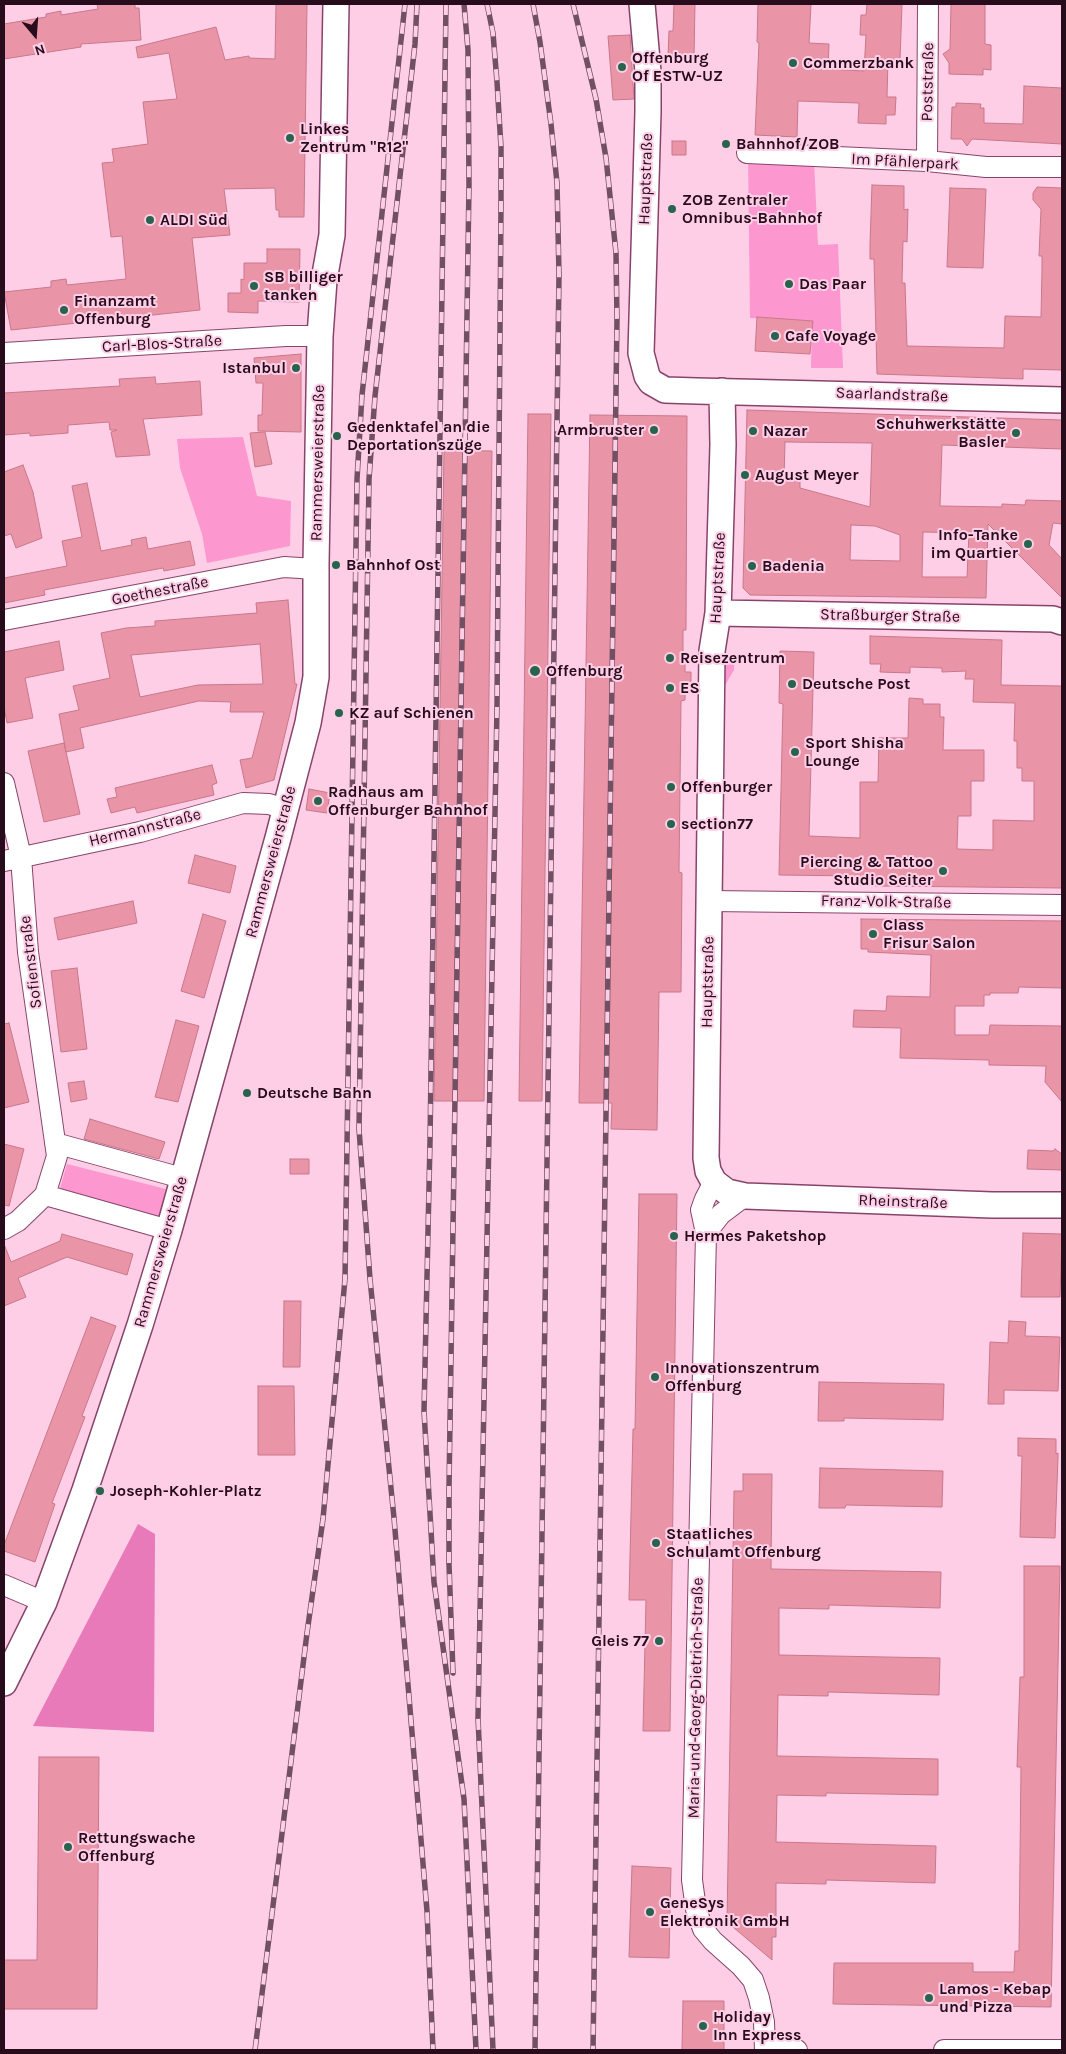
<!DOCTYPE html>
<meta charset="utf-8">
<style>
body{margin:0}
#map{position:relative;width:1066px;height:2054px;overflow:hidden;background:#fecee7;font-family:Karla,sans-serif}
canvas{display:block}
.frame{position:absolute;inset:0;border:5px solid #270c1c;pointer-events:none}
.north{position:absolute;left:10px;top:10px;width:50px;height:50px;-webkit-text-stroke:4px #fecee7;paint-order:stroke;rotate:162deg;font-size:14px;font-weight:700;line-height:20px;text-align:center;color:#270c1c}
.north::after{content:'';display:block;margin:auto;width:18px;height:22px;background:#270c1c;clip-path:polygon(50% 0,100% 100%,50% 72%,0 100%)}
</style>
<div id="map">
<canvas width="1066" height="2054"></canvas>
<div class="frame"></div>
<div class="north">N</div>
</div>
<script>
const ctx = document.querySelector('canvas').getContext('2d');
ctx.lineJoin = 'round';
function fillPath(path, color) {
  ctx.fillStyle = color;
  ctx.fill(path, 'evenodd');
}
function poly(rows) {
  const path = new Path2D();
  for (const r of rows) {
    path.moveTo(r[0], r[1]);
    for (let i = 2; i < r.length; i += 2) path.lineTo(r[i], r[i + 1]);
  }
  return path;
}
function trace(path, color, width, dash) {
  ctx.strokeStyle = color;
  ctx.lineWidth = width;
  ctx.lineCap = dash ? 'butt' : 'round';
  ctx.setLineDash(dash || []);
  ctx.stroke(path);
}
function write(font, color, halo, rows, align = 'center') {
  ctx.font = font + ' Karla,sans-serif';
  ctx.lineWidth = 4;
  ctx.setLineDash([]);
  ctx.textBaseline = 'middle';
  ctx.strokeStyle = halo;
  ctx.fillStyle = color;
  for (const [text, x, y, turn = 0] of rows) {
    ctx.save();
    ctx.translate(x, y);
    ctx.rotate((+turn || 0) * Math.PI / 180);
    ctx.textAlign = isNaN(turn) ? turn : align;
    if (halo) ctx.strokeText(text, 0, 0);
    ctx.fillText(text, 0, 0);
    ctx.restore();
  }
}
fillPath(poly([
 [748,155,814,160,818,245,838,244,843,368,811,368,812,321,750,318],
 [243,437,257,496,291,501,290,546,207,563,202,534,180,468,177,439],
 [719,663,734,664,734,670,724,687,721,687],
 [67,1164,166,1189,159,1218,59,1192]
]), '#fc97d0');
fillPath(poly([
 [138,1524,155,1534,154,1732,33,1726]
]), '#e87aba');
const building = poly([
 [97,4,135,4,135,8,139,8,141,40,81,44,81,47,4,59,4,24,46,17,46,14,61,11,61,15,98,9,97,4],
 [276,4,307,4,304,217,279,217,279,210,276,210,275,188,224,189,230,235,192,238,200,310,11,330,4,292,51,287,51,281,66,279,67,285,126,279,122,236,111,237,102,163,114,162,112,149,148,144,143,102,177,99,169,53,138,58,136,47,216,27,225,60,249,56,249,58,275,59,276,4],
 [674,4,695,4,694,57,668,56,669,31,673,31,674,4],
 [758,4,811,4,809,43,829,44,828,69,864,71,866,35,860,35,861,15,866,15,867,4,902,4,900,61,888,60,887,97,896,97,895,115,886,115,886,124,858,123,859,103,798,101,797,137,755,135,759,43,757,42,758,4],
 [951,4,985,4,985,44,991,45,991,70,983,69,983,75,949,74,949,63,943,54,950,49,951,4],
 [630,35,634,99,613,100,608,36,630,35],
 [1024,86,1062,88,1062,144,972,139,967,146,962,139,951,139,952,107,956,107,956,103,981,104,980,108,984,108,984,123,1023,124,1024,86],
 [672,141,686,141,686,155,672,155,672,141],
 [872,185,904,186,904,210,908,209,907,242,903,241,902,283,905,283,907,346,1004,348,1005,316,1041,317,1042,269,1042,256,1039,256,1041,209,1033,200,1033,193,1037,187,1062,188,1062,370,1023,369,1023,379,877,374,874,259,870,259,870,244,872,185],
 [950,188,986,189,983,268,947,267,950,188],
 [267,249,300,249,299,302,258,301,258,313,228,312,228,293,241,293,241,279,244,280,244,263,267,263,267,249],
 [757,317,813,321,810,354,755,351,757,317],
 [301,354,301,432,258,431,258,415,262,415,263,383,256,383,254,358,301,354],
 [155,377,156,384,200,381,202,415,143,419,150,455,116,457,111,432,117,430,110,430,109,422,68,425,68,433,30,436,30,433,4,435,4,393,120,386,119,379,155,377],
 [747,410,1062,420,1062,449,942,445,940,506,1002,507,1002,504,1025,505,1026,500,1062,501,1062,524,1053,523,1049,545,1062,559,1062,598,988,524,986,598,750,595,743,588,747,410],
 [785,442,872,443,870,507,800,488,800,481,784,481,785,442],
 [851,525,875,526,900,535,900,561,850,560,851,525],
 [923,532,969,533,967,577,922,577,923,532],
 [528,414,551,414,542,1101,519,1101,528,414],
 [590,415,687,416,686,630,683,630,683,660,685,661,685,672,691,672,691,689,685,689,685,700,681,701,679,872,682,873,681,992,659,992,657,1130,611,1129,612,1103,579,1103,590,415],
 [265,432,272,464,255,467,250,433,265,432],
 [444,450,492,451,484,1101,434,1101,444,450],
 [23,465,33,492,42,538,16,548,11,534,4,536,4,472,23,465],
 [87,483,101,551,132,545,131,540,146,537,148,549,190,541,195,565,164,571,163,568,44,590,45,595,4,603,4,578,67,566,62,541,82,537,72,486,87,483],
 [288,600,295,684,297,684,274,780,246,788,240,760,252,758,264,712,230,712,231,702,199,701,80,728,84,748,66,752,59,714,79,710,73,686,110,678,101,633,126,628,155,626,155,621,257,613,256,603,288,600],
 [260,644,263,684,198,685,140,697,131,655,260,644],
 [870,636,1002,640,1001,685,1062,686,1062,888,880,886,859,885,859,876,779,875,783,704,779,703,780,651,814,652,809,836,860,838,860,782,878,782,879,738,908,738,909,698,923,699,923,704,940,704,940,717,944,717,943,750,984,750,984,781,971,781,971,816,958,816,957,849,993,850,993,820,1034,821,1034,781,1022,781,1022,768,1017,768,1017,741,1014,741,1015,703,973,702,974,679,965,679,966,671,942,672,942,668,910,667,910,673,880,672,881,664,870,664,870,636],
 [59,641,64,670,25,678,33,718,7,723,4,707,4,652,59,641],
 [64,743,80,814,44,822,28,751,64,743],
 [212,765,217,783,212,785,214,795,137,813,135,807,111,813,107,799,117,797,115,788,212,765],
 [309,789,330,793,327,813,306,810,309,789],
 [195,855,236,866,230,893,188,883,195,855],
 [133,901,137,923,58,940,54,918,133,901],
 [203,914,226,921,204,998,181,991,203,914],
 [861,919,1062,921,1062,988,1019,987,1018,993,990,993,990,995,984,995,984,1006,955,1006,955,1035,989,1035,990,1025,1062,1026,1062,1102,1045,1082,1046,1066,989,1065,989,1060,900,1058,901,1028,853,1027,854,1010,886,1011,887,996,930,997,931,955,868,952,868,949,861,949,861,919],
 [77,968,87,1049,61,1052,51,971,77,968],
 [176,1020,199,1026,178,1102,155,1097,176,1020],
 [9,1023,29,1102,4,1108,4,1024,9,1023],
 [84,1081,87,1099,71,1102,68,1083,84,1081],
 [90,1119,165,1142,159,1159,84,1139,90,1119],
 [4,1144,24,1149,9,1206,4,1205,4,1144],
 [1055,1149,1062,1154,1062,1170,1027,1169,1028,1150,1053,1151,1055,1149],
 [290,1159,309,1159,309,1174,290,1174,290,1159],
 [639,1194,677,1194,670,1731,643,1731,646,1600,629,1600,633,1429,635,1429,639,1194],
 [1023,1233,1062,1234,1060,1297,1021,1297,1023,1233],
 [62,1234,133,1254,127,1275,67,1257,18,1278,26,1297,4,1306,4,1244,11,1262,60,1241,62,1234],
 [284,1301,301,1301,300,1367,283,1367,284,1301],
 [91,1317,116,1326,82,1416,85,1417,52,1503,55,1504,35,1562,4,1551,4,1545,91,1317],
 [1009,1321,1026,1322,1025,1336,1060,1337,1058,1391,1004,1390,1004,1404,988,1404,990,1342,1008,1343,1009,1321],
 [819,1382,944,1384,943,1420,844,1418,844,1421,818,1421,819,1382],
 [258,1386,294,1386,295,1455,258,1455,258,1386],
 [1018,1438,1056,1439,1056,1454,1058,1453,1058,1457,1055,1538,1020,1537,1022,1456,1018,1456,1018,1438],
 [820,1468,943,1471,942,1507,846,1505,845,1508,819,1508,820,1468],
 [743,1474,772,1474,771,1569,941,1572,940,1608,829,1605,829,1609,779,1608,779,1655,940,1658,939,1695,828,1692,828,1696,778,1695,777,1756,938,1759,938,1795,826,1793,826,1796,777,1795,776,1842,936,1846,935,1883,826,1880,826,1884,776,1883,776,1937,772,1937,772,1960,727,1922,734,1491,743,1491,743,1474],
 [1024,1566,1060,1566,1051,2007,833,2004,834,1963,973,1963,973,1972,1014,1972,1015,1951,1019,1951,1021,1767,1017,1767,1020,1677,1024,1677,1024,1566],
 [39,1757,99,1757,97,2009,4,2009,4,1960,37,1960,39,1757],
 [632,1866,671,1868,669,1958,629,1957,632,1866],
 [683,2001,724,2001,724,2050,682,2050,683,2001]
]);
fillPath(building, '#ea95a7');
trace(building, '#c9778a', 1);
const minor = poly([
 [747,153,927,161,986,167,1062,167],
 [927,161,928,4],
 [4,353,286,336,320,336],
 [4,620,284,567,316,569],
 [4,783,21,857,28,952,57,1156,45,1195,18,1221,4,1229],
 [4,861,140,832,243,803,269,804,285,809],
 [709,901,1062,905],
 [55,1143,182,1178],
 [714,1182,705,1199,701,1210,706,1233,692,1880,696,1909,703,1929,713,1941,741,1966,753,1980,759,1998,764,2022,765,2050],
 [45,1195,169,1230],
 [706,1233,721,1214,745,1196],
 [4,1585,44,1602],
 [765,2048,797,2050],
 [944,2050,1062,2050]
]);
const tertiary = poly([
 [642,4,648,72,648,112,641,353,647,376,651,382,665,390,697,391,1062,400],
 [722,391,723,445,718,613,712,651,706,1158,708,1171,714,1182,727,1192,745,1196,992,1205,1062,1205],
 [718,613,1053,619,1062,622],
 [4,1683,44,1602,85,1490,140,1325,169,1230,278,838,308,723,316,677,316,564,320,336,324,280,332,235,336,4]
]);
trace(minor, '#87446b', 22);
trace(tertiary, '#87446b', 28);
trace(minor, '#fff', 20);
trace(tertiary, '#fff', 25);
const rail = poly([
 [417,4,415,44,375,396,369,479,359,1129,370,1279,394,1518,427,1911,433,2050],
 [446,4,430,1142,424,1411,434,1582,464,1799,476,2050],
 [487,4,493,33,497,82,501,147,501,205,497,707,478,1718,493,2050],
 [533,4,540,42,551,124,557,183,559,275,535,2050],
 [573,4,596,99,606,158,616,253,617,319,593,2050],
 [453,1673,449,1564,449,1487,469,185,468,50,464,4],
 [255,2050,307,1633,323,1519,345,1279,357,479,362,395,405,4]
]);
trace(rail, '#725063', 5.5);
trace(rail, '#fecee7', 4, [11]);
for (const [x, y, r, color] of [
 [793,63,5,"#28634d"],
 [622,67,5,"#28634d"],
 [290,138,5,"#28634d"],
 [726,144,5,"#28634d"],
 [672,209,5,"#28634d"],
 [150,220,5,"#28634d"],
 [789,284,5,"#28634d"],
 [254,286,5,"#28634d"],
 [64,310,5,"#28634d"],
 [775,336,5,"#28634d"],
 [296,368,5,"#28634d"],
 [654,430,5,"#28634d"],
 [753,431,5,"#28634d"],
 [1016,433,5,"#28634d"],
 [337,436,5,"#28634d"],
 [745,475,5,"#28634d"],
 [1028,544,5,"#28634d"],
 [336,565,5,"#28634d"],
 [752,566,5,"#28634d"],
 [670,658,5,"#28634d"],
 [535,671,6,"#28634d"],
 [792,684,5,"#28634d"],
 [670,688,5,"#28634d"],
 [339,713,5,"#28634d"],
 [795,752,5,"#28634d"],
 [671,787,5,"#28634d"],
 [318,801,5,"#28634d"],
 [671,824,5,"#28634d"],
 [943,871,5,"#28634d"],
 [873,934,5,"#28634d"],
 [247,1093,5,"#28634d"],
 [674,1236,5,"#28634d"],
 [655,1377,5,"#28634d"],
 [100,1491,5,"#28634d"],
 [656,1543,5,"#28634d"],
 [659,1641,5,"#28634d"],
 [68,1847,5,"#28634d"],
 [650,1912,5,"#28634d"],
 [929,1998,5,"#28634d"],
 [703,2026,5,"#28634d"]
]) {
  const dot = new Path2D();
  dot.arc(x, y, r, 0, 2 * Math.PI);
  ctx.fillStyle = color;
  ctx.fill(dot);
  trace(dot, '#fecee7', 2);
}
write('bold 16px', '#270c1c', '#fecee7', [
 ["Offenburg",632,58],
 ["Of ESTW-UZ",632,76],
 ["Commerzbank",803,63],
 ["Linkes",300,129],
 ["Zentrum \"R12\"",300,147],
 ["Bahnhof/ZOB",736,144],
 ["ZOB Zentraler",682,200],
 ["Omnibus-Bahnhof",682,218],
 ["ALDI Süd",160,220],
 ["SB billiger",264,277],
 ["tanken",264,295],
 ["Das Paar",799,284],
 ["Finanzamt",74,301],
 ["Offenburg",74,319],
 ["Cafe Voyage",785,336],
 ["Istanbul",286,368,"right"],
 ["Schuhwerkstätte",1006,424,"right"],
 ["Basler",1006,442,"right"],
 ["Gedenktafel an die",347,427],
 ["Deportationszüge",347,445],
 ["Armbruster",644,430,"right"],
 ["Nazar",763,431],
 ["August Meyer",755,475],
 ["Info-Tanke",1018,535,"right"],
 ["im Quartier",1018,553,"right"],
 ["Bahnhof Ost",346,565],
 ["Badenia",762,566],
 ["Reisezentrum",680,658],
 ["Offenburg",546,671],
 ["Deutsche Post",802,684],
 ["ES",680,688],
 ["KZ auf Schienen",349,713],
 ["Sport Shisha",805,743],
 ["Lounge",805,761],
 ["Offenburger",681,787],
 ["Radhaus am",328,792],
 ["Offenburger Bahnhof",328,810],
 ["section77",681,824],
 ["Piercing & Tattoo",933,862,"right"],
 ["Studio Seiter",933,880,"right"],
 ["Class",883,925],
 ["Frisur Salon",883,943],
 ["Deutsche Bahn",257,1093],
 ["Hermes Paketshop",684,1236],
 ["Innovationszentrum",665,1368],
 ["Offenburg",665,1386],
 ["Joseph-Kohler-Platz",110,1491],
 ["Staatliches",666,1534],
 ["Schulamt Offenburg",666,1552],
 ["Gleis 77",649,1641,"right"],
 ["Rettungswache",78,1838],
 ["Offenburg",78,1856],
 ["GeneSys",660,1903],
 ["Elektronik GmbH",660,1921],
 ["Lamos - Kebap",939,1989],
 ["und Pizza",939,2007],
 ["Holiday",713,2017],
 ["Inn Express",713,2035]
], 'left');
write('16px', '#270c1c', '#fecee7', [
 ["Poststraße",928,82,-89],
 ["Im Pfählerpark",905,162,3],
 ["Hauptstraße",646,179,-88],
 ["Carl-Blos-Straße",162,344,-3],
 ["Saarlandstraße",892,395,2],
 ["Rammersweierstraße",318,463,-89],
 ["Hauptstraße",718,578,-87],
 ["Goethestraße",160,591,-11],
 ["Straßburger Straße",890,616,1],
 ["Hermannstraße",145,828,-14],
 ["Rammersweierstraße",271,862,-75],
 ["Franz-Volk-Straße",886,902,1],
 ["Sofienstraße",31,962,-97],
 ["Hauptstraße",708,982,-89],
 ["Rheinstraße",903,1202,2],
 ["Rammersweierstraße",161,1252,-74],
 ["Maria-und-Georg-Dietrich-Straße",696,1698,-89]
]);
</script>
